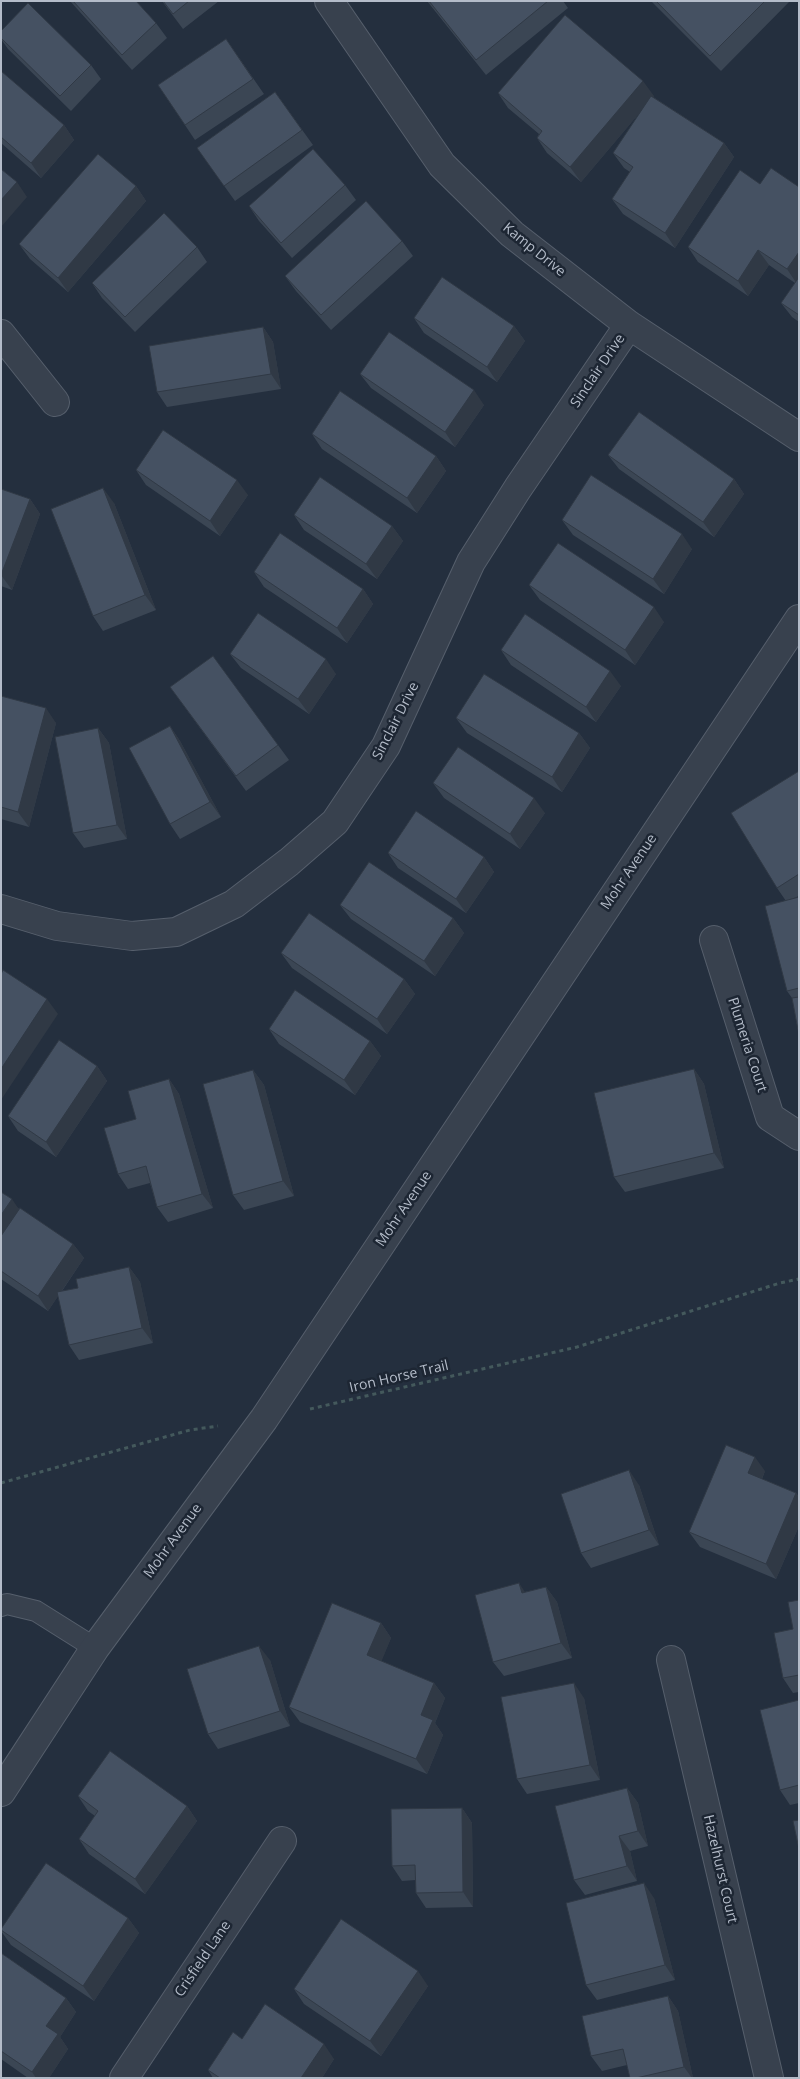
<!DOCTYPE html>
<style>
body{margin:0}
#map{position:relative;width:800px;height:2079px;overflow:hidden;background:#242f3e;font-family:"Open Sans",sans-serif}
canvas{display:block}
.frame{position:absolute;inset:0;border:2px solid #b4bcc9;pointer-events:none}
</style>
<div id="map">
<canvas width="800" height="2079"></canvas>
<div class="frame"></div>
</div>
<script>
const ctx = document.querySelector('canvas').getContext('2d');
ctx.lineJoin = 'round';
function poly(rows) {
  const path = new Path2D();
  for (const r of rows) {
    path.moveTo(r[0], r[1]);
    for (let i = 2; i < r.length; i += 2) path.lineTo(r[i], r[i + 1]);
  }
  return path;
}
function trace(path, color, width, dash) {
  ctx.strokeStyle = color;
  ctx.lineWidth = width;
  ctx.lineCap = dash ? 'butt' : 'round';
  ctx.setLineDash(dash || []);
  ctx.stroke(path);
}
function fillPath(path, color) {
  ctx.fillStyle = color;
  ctx.fill(path, 'evenodd');
}
function write(font, color, halo, rows, align = 'center') {
  ctx.font = font + ' "Open Sans",sans-serif';
  ctx.lineWidth = 5;
  ctx.setLineDash([]);
  ctx.textBaseline = 'middle';
  ctx.strokeStyle = halo;
  ctx.fillStyle = color;
  for (const [text, x, y, turn = 0] of rows) {
    ctx.save();
    ctx.translate(x, y);
    ctx.rotate((+turn || 0) * Math.PI / 180);
    ctx.textAlign = isNaN(turn) ? turn : align;
    if (halo) ctx.strokeText(text, 0, 0);
    ctx.fillText(text, 0, 0);
    ctx.restore();
  }
}
const lane = poly([
 [1,1606,7,1604,36,1611,95,1648]
]);
const street = poly([
 [329,1,442,165,512,234,629,325,799,437],
 [1,334,55,402],
 [1,909,57,926,132,936,176,932,234,904,289,862,335,822,386,746,471,562,518,488,629,325],
 [714,940,770,1117,799,1136],
 [671,1660,769,2078],
 [1,1792,95,1648,264,1419,799,619],
 [124,2078,282,1841]
]);
trace(lane, '#565f6c', 22);
trace(street, '#565f6c', 30);
trace(poly([
 [310,1409,577,1347,780,1283,799,1279],
 [1,1483,190,1430,218,1426]
]), '#44595c', 3, [4, 4]);
trace(lane, '#38414e', 20);
trace(street, '#38414e', 28);
fillPath(poly([
 [70,1,136,1,156,23,167,38,132,70],
 [162,1,219,1,183,29],
 [427,1,563,1,568,8,486,75],
 [651,1,790,1,721,71],
 [1,31,91,65,101,79,71,111,8,49,1,39],
 [226,39,264,94,195,140,158,85],
 [1,71,64,125,74,140,41,178,1,143],
 [275,92,313,145,235,201,197,148],
 [498,93,654,96,653,97,724,143,734,157,675,248,623,214,612,199,630,172,624,168,613,153,641,111,581,182,547,153,537,138,539,134,508,108],
 [760,184,799,187,799,322,792,317,781,303,795,283,769,265,748,296,698,262,688,247],
 [345,185,356,200,292,258,259,221,249,206],
 [136,186,146,201,68,292,30,259,19,244],
 [402,241,413,256,331,330,296,291,285,276],
 [197,247,207,262,135,332,102,298,92,283],
 [414,318,514,326,525,341,497,382,424,333],
 [263,327,273,342,281,389,167,407,157,392],
 [360,374,484,405,455,447,371,388],
 [312,434,436,456,446,471,417,513,322,449],
 [608,455,734,479,744,494,714,537,619,469],
 [136,470,248,495,220,536,146,485],
 [1,489,30,499,40,514,12,590,1,586],
 [114,503,156,610,103,631,93,616],
 [294,515,392,526,403,541,377,579,304,530],
 [562,520,692,549,664,594,573,535],
 [254,572,363,589,373,604,347,643,264,587],
 [529,585,664,622,635,665,540,600],
 [501,650,621,686,596,722,511,665],
 [230,654,336,674,309,714,241,668],
 [170,687,278,745,289,760,246,791],
 [1,696,56,723,29,827,1,819],
 [456,718,579,733,590,748,562,792,467,733],
 [170,726,180,741,221,817,180,839,170,824],
 [98,728,109,743,127,839,84,848,73,833],
 [799,771,799,896,794,898,799,897,799,1035,792,998,787,991,786,901,777,888],
 [433,783,545,813,520,849,444,798],
 [388,853,484,857,494,872,466,913,398,868],
 [340,905,453,918,464,933,435,976,351,919],
 [281,953,404,979,415,994,387,1034,292,968],
 [269,1029,370,1041,381,1056,355,1095,279,1044],
 [97,1066,107,1081,56,1157,18,1131,8,1116],
 [694,1069,704,1084,724,1168,625,1192,614,1177],
 [253,1070,264,1085,294,1196,244,1210,233,1195],
 [169,1079,179,1094,213,1208,168,1222,157,1207,150,1183,128,1189,118,1174,136,1119],
 [1,1192,19,1209,73,1244,84,1258,62,1291,78,1288,129,1267,140,1282,153,1343,79,1360,69,1345,58,1296,48,1311,1,1279],
 [765,1471,762,1479,796,1493,799,1497,799,1526,776,1579,700,1547,689,1532],
 [639,1485,659,1545,591,1568,581,1553],
 [546,1587,557,1602,572,1658,504,1676,493,1662,525,1592],
 [799,1600,799,1692,793,1693,783,1678],
 [381,1623,391,1638,381,1661,434,1683,445,1698,435,1723,443,1735,427,1774,300,1722,289,1707],
 [270,1660,290,1726,218,1749,208,1734],
 [584,1698,600,1780,527,1794,517,1779],
 [799,1700,799,1803,790,1805,780,1790],
 [627,1788,638,1803,648,1846,630,1851,637,1881,585,1895,574,1880],
 [78,1796,187,1806,197,1821,145,1894,89,1854,79,1839,95,1816,88,1811],
 [462,1808,472,1823,473,1907,426,1908,416,1893,416,1880,402,1881,392,1866],
 [654,1898,675,1980,597,2000,586,1985],
 [128,1918,139,1933,94,2001,11,1945,1,1931,1,1929],
 [1,1953,66,1998,76,2012,60,2037,68,2049,49,2078,28,2078,1,2059],
 [428,1986,381,2056,304,2004,294,1989],
 [668,1996,678,2011,693,2078,630,2078,627,2065,602,2071,591,2056],
 [334,2059,322,2078,213,2078,208,2070]
]), '#3b4654');
fillPath(poly([
 [643,81,654,96,581,182,570,167],
 [64,125,74,140,41,178,31,163],
 [724,143,734,157,675,248,665,233],
 [17,182,27,197,1,227,1,200],
 [136,186,146,201,68,292,58,278],
 [758,250,769,265,748,296,738,281],
 [799,252,799,282,797,284,787,269],
 [514,326,525,341,497,382,487,367],
 [263,327,273,342,281,389,271,374],
 [474,390,484,405,455,447,445,432],
 [436,456,446,471,417,513,407,498],
 [734,479,744,494,714,537,703,522],
 [237,480,248,495,220,536,210,521],
 [103,488,114,503,156,610,145,595],
 [30,499,40,514,12,590,1,575],
 [392,526,403,541,377,579,366,564],
 [682,534,692,549,664,594,653,579],
 [363,589,373,604,347,643,337,628],
 [654,607,664,622,635,665,625,650],
 [326,659,336,674,309,714,298,699],
 [610,671,621,686,596,722,586,707],
 [46,708,56,723,29,827,18,812],
 [170,726,180,741,221,817,210,802],
 [98,728,109,743,127,839,117,825],
 [579,733,590,748,562,792,552,777],
 [534,798,545,813,520,849,510,834],
 [484,857,494,872,466,913,456,899],
 [453,918,464,933,435,976,424,961],
 [404,979,415,994,387,1034,377,1019],
 [47,999,58,1014,1,1100,1,1069],
 [370,1041,381,1056,355,1095,344,1080],
 [97,1066,107,1081,56,1157,46,1142],
 [694,1069,704,1084,724,1168,714,1153],
 [253,1070,264,1085,294,1196,283,1181],
 [169,1079,179,1094,213,1208,202,1194],
 [12,1199,22,1214,1,1246,1,1215],
 [73,1244,84,1258,48,1311,38,1296],
 [129,1267,140,1282,153,1343,142,1328],
 [755,1457,765,1471,758,1488,748,1473],
 [629,1470,639,1485,659,1545,649,1530],
 [796,1493,799,1497,799,1526,776,1579,766,1564],
 [519,1583,529,1598,522,1593],
 [546,1587,557,1602,572,1658,561,1643],
 [381,1623,391,1638,378,1670,367,1655],
 [259,1646,270,1660,290,1726,280,1711],
 [434,1683,445,1698,435,1723,443,1735,427,1774,416,1759,421,1715],
 [574,1683,584,1698,600,1780,590,1765],
 [627,1788,638,1803,648,1846,638,1831],
 [187,1806,197,1821,145,1894,135,1879],
 [462,1808,472,1823,473,1907,463,1892],
 [619,1836,630,1851,637,1881,627,1866],
 [644,1883,654,1898,675,1980,665,1965],
 [128,1918,139,1933,94,2001,83,1986],
 [418,1971,428,1986,381,2056,370,2041],
 [668,1996,678,2011,693,2078,692,2078,684,2067],
 [66,1998,76,2012,60,2037,68,2049,49,2078,36,2078,32,2072,46,2026],
 [324,2044,334,2059,322,2078,301,2078]
]), '#303945');
const building = poly([
 [73,1,136,1,156,23,122,55,73,1],
 [163,1,189,1,173,14,163,1],
 [429,1,548,1,476,60,429,1],
 [656,1,765,1,710,56,656,1],
 [28,3,91,65,60,96,1,38,1,31,28,3],
 [565,15,643,81,570,167,537,138,542,131,498,93,565,15],
 [226,39,253,79,185,125,158,85,226,39],
 [1,71,64,125,31,163,1,137,1,71],
 [275,92,302,130,224,186,197,148,275,92],
 [651,96,724,143,665,233,612,199,633,167,613,153,651,96],
 [313,149,345,185,281,243,249,206,313,149],
 [98,154,136,186,58,278,19,244,98,154],
 [771,168,799,187,799,252,787,269,758,250,738,281,688,247,740,170,760,184,771,168],
 [1,169,17,182,1,200,1,169],
 [366,201,402,241,321,315,285,276,366,201],
 [164,213,197,247,125,317,92,283,164,213],
 [442,277,514,326,487,367,414,318,442,277],
 [799,277,799,315,781,303,799,277],
 [263,327,271,374,157,392,149,346,263,327],
 [389,332,474,390,445,432,360,374,389,332],
 [340,391,436,456,407,498,312,434,340,391],
 [639,412,734,479,703,522,608,455,639,412],
 [163,430,237,480,210,521,136,470,163,430],
 [591,475,682,534,653,579,562,520,591,475],
 [320,477,392,526,366,564,294,515,320,477],
 [103,488,145,595,93,616,51,509,103,488],
 [1,489,30,499,1,575,1,489],
 [280,533,363,589,337,628,254,572,280,533],
 [558,543,654,607,625,650,529,585,558,543],
 [258,613,326,659,298,699,230,654,258,613],
 [525,614,610,671,586,707,501,650,525,614],
 [213,656,278,745,236,776,170,687,213,656],
 [484,674,579,733,552,777,456,718,484,674],
 [1,696,46,708,18,812,1,807,1,696],
 [170,726,210,802,170,824,129,748,170,726],
 [98,728,117,825,73,833,55,737,98,728],
 [458,747,534,798,510,834,433,783,458,747],
 [799,771,799,874,777,888,731,813,799,771],
 [416,811,484,857,456,899,388,853,416,811],
 [369,862,453,918,424,961,340,905,369,862],
 [799,897,799,988,787,991,765,906,799,897],
 [309,913,404,979,377,1019,281,953,309,913],
 [3,970,47,999,1,1069,1,974,3,970],
 [295,990,370,1041,344,1080,269,1029,295,990],
 [799,997,799,1035,792,998,799,997],
 [59,1040,97,1066,46,1142,8,1116,59,1040],
 [694,1069,714,1153,614,1177,594,1093,694,1069],
 [253,1070,283,1181,233,1195,203,1084,253,1070],
 [169,1079,202,1194,157,1207,146,1166,118,1174,104,1128,136,1119,128,1091,169,1079],
 [1,1192,12,1199,1,1215,1,1192],
 [20,1208,73,1244,38,1296,1,1271,1,1236,20,1208],
 [129,1267,142,1328,69,1345,57,1292,78,1288,76,1279,129,1267],
 [726,1445,755,1457,748,1473,796,1493,766,1564,689,1532,726,1445],
 [629,1470,649,1530,581,1553,561,1494,629,1470],
 [519,1583,522,1593,546,1587,561,1643,493,1662,475,1595,519,1583],
 [799,1600,799,1675,783,1678,774,1633,793,1629,788,1602,799,1600],
 [332,1603,381,1623,367,1655,434,1683,421,1715,433,1720,416,1759,289,1707,332,1603],
 [259,1646,280,1711,208,1734,187,1669,259,1646],
 [574,1683,590,1765,517,1779,501,1697,574,1683],
 [799,1700,799,1785,780,1790,760,1710,799,1700],
 [110,1751,187,1806,135,1879,79,1839,98,1811,78,1796,110,1751],
 [627,1788,638,1831,619,1836,627,1866,574,1880,555,1806,627,1788],
 [462,1808,463,1892,416,1893,415,1865,392,1866,391,1809,462,1808],
 [799,1820,799,1849,793,1821,799,1820],
 [46,1863,128,1918,83,1986,1,1930,1,1929,46,1863],
 [644,1883,665,1965,586,1985,566,1903,644,1883],
 [341,1919,418,1971,370,2041,294,1989,341,1919],
 [1,1953,66,1998,46,2026,58,2034,32,2072,1,2051,1,1953],
 [668,1996,684,2067,636,2078,630,2078,623,2049,591,2056,582,2016,668,1996],
 [265,2004,324,2044,301,2078,220,2078,208,2070,233,2032,242,2039,265,2004]
]);
fillPath(building, '#455162');
trace(building, '#303945', 1);
write('14px', '#b4bcc9', '#1d2633', [
 ["Kamp Drive",534,250,39],
 ["Sinclair Drive",598,371,-56],
 ["Sinclair Drive",396,721,-63],
 ["Mohr Avenue",629,872,-56],
 ["Plumeria Court",747,1045,72],
 ["Mohr Avenue",404,1209,-56],
 ["Iron Horse Trail",399,1377,-13],
 ["Mohr Avenue",173,1541,-54],
 ["Hazelhurst Court",720,1869,77],
 ["Crisfield Lane",203,1959,-56]
]);
</script>
